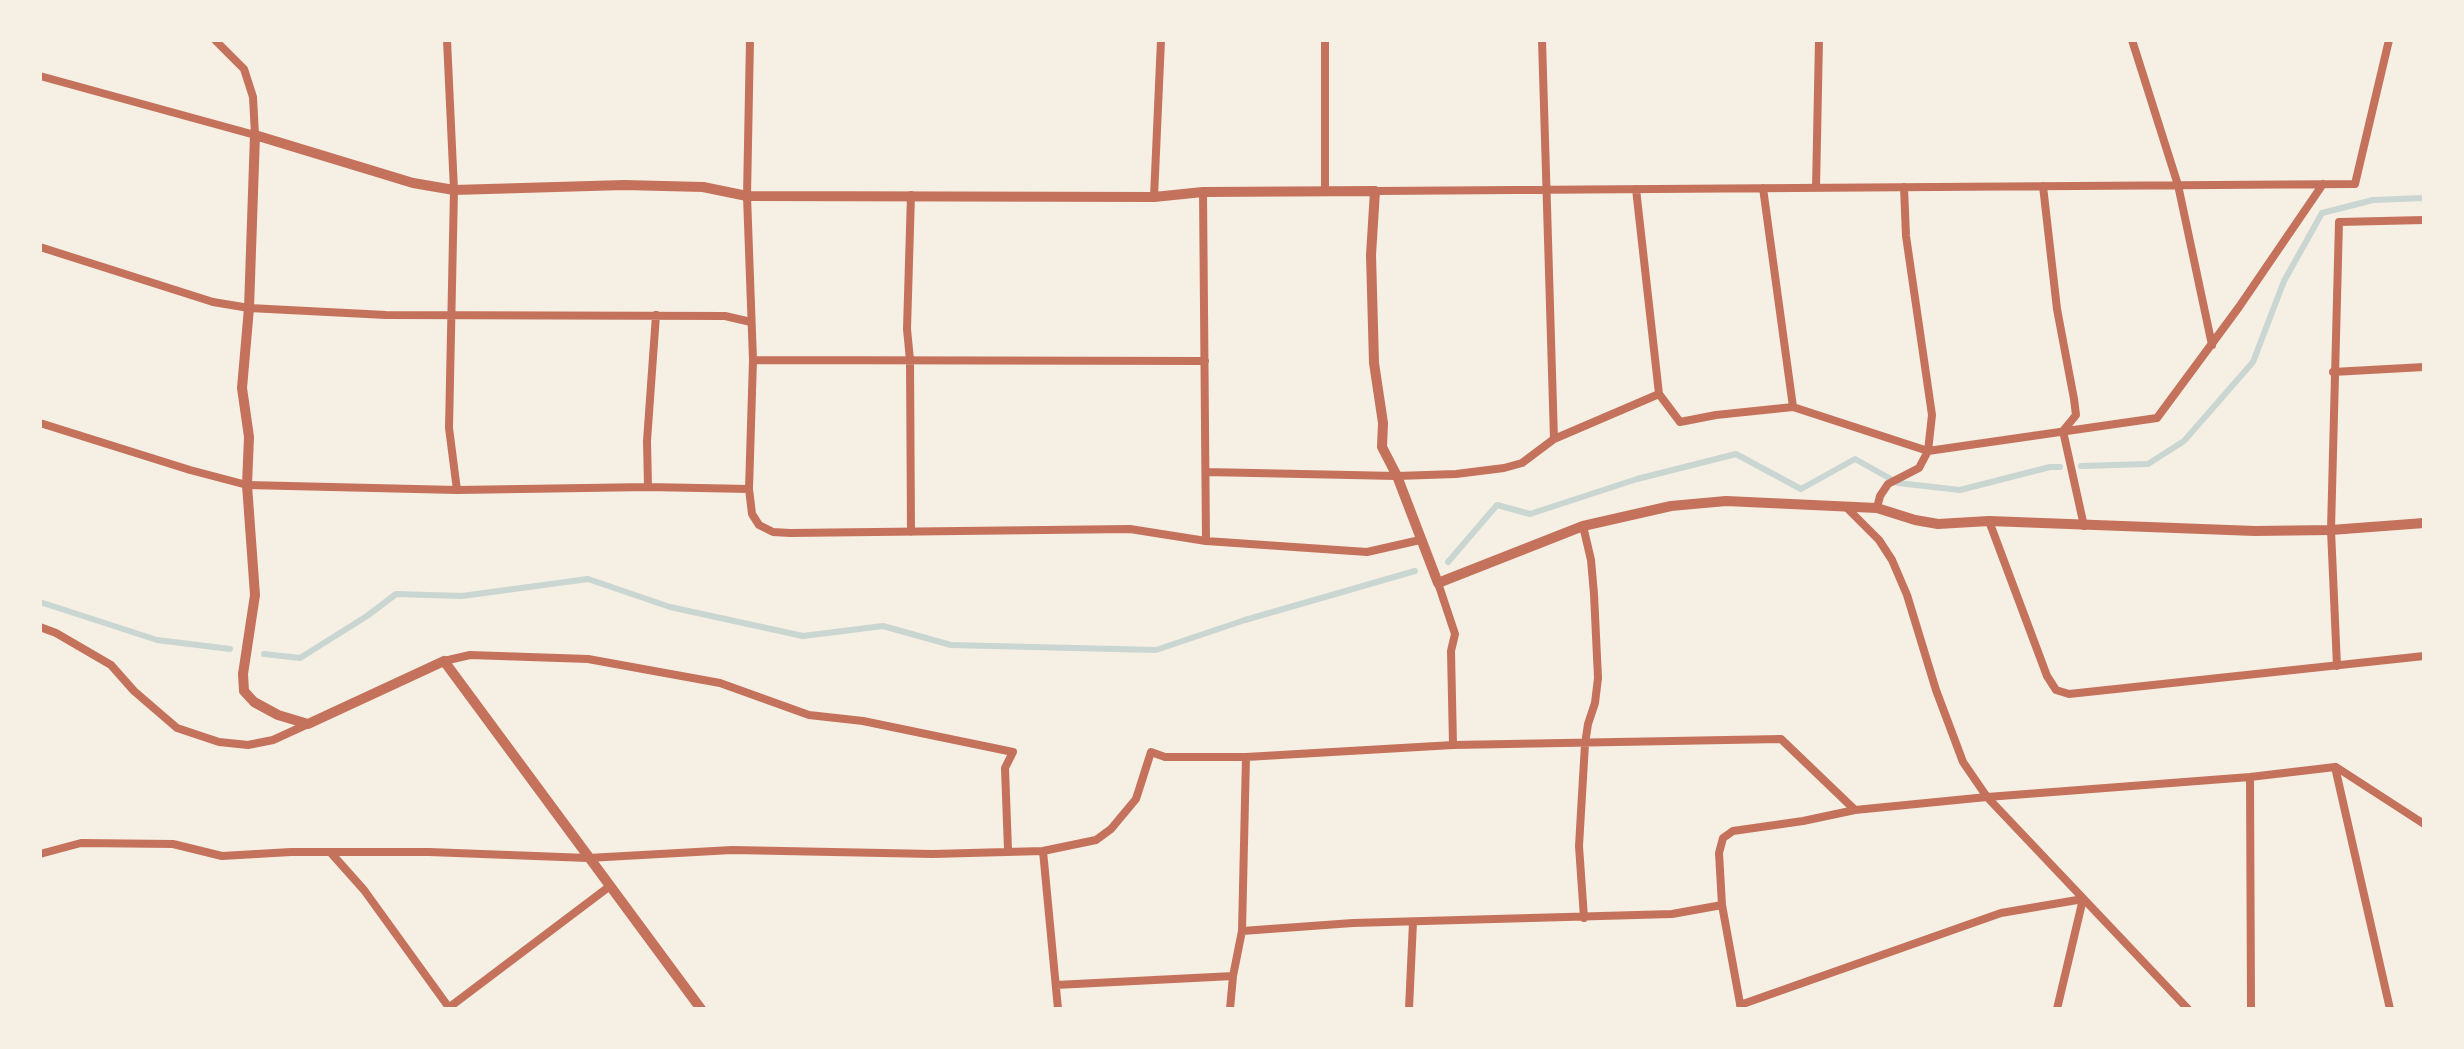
<!DOCTYPE html>
<style>
body{margin:0}
#map{position:relative;width:2464px;height:1049px;overflow:hidden;background:#f6efe4;font-family:Jost,sans-serif}
canvas{display:block}
.frame{position:absolute;inset:0;border:42px solid #f6efe4;pointer-events:none}
</style>
<div id="map">
<canvas width="2464" height="1049"></canvas>
<div class="frame"></div>
</div>
<script>
const ctx = document.querySelector('canvas').getContext('2d');
ctx.lineJoin = 'round';
function poly(rows) {
  const path = new Path2D();
  for (const r of rows) {
    path.moveTo(r[0], r[1]);
    for (let i = 2; i < r.length; i += 2) path.lineTo(r[i], r[i + 1]);
  }
  return path;
}
function trace(path, color, width, dash) {
  ctx.strokeStyle = color;
  ctx.lineWidth = width;
  ctx.lineCap = dash ? 'butt' : 'round';
  ctx.setLineDash(dash || []);
  ctx.stroke(path);
}
trace(poly([
 [2081,466,2148,464,2184,441,2253,362,2284,281,2322,213,2373,200,2424,198],
 [1448,562,1497,505,1530,514,1637,479,1736,454,1801,489,1855,459,1898,483,1960,490,2050,467,2060,467],
 [40,602,157,640,230,649],
 [264,654,300,658,367,616,396,594,462,596,588,579,670,607,803,636,883,626,951,645,1156,650,1245,620,1415,571]
]), '#c9d6d2', 6);
trace(poly([
 [447,40,454,190,449,428,457,490],
 [750,40,747,196,753,360,749,489,752,514,759,525,773,532,790,533,1130,529,1206,541,1367,552,1420,540],
 [1325,40,1325,191],
 [1542,40,1554,439],
 [2132,40,2178,185,2212,345],
 [40,76,255,135,253,97,244,69,215,40],
 [2043,186,2057,309,2074,399,2076,415,2063,431],
 [1763,188,1793,407],
 [1816,188,1819,40],
 [1636,189,1659,394],
 [1375,191,2355,184,2389,40],
 [1203,192,1206,541],
 [1154,197,1161,40],
 [40,247,213,302,249,308,386,315,725,316,751,322],
 [753,360,1205,361],
 [2333,372,2424,367],
 [1659,394,1680,422,1716,415,1793,407,1928,451,2157,418,2239,307,2323,184],
 [40,423,190,470,247,485,457,490,648,487,749,489],
 [2063,431,2084,526],
 [1206,472,1397,476,1456,474,1504,468,1522,463,1554,439,1659,394],
 [648,487,647,441,656,315],
 [1846,507,1879,540,1892,560,1907,595,1936,690,1963,762,1987,797,2188,1009],
 [1877,508,1880,496,1888,484,1919,468,1928,451,1932,415,1906,236,1904,187],
 [1989,521,2047,676,2056,690,2069,694,2424,656],
 [1583,526,1591,560,1594,594,1598,678,1595,703,1588,724,1585,744,1579,846,1584,918],
 [911,532,910,360,907,329,911,195],
 [1438,583,1455,634,1451,651,1453,745],
 [40,627,56,633,111,665,134,691,177,728,219,742,248,745,273,740,308,724],
 [444,661,470,655,588,659,720,683,809,715,863,721,1013,752,1005,768,1008,850],
 [2337,666,2331,530,2339,222,2424,220],
 [2336,767,2424,824],
 [2250,777,2251,1009],
 [1043,851,1058,1009],
 [331,853,364,890,450,1009],
 [40,854,81,843,173,844,222,856,291,852,429,852,588,858,732,850,933,854,1043,851,1096,840,1111,829,1136,799,1151,752,1165,757,1246,757,1453,745,1781,739,1855,810],
 [1242,931,1353,923,1672,914,1722,905],
 [1056,985,1233,976],
 [1740,1005,2001,913,2083,899,2057,1009],
 [447,1009,610,886],
 [1230,1009,1233,976,1242,931,1246,757],
 [1409,1009,1413,922],
 [1741,1009,1722,905,1719,853,1723,838,1733,831,1803,821,1855,810,1987,797,2250,777,2335,767,2390,1009]
]), '#c5725c', 8);
trace(poly([
 [701,1009,444,661,308,724,278,715,254,702,244,691,243,674,255,595,247,485,249,437,242,388,249,308,255,135,413,183,454,190,624,185,703,187,747,196,1154,197,1203,192,1375,191,1371,255,1374,363,1383,423,1382,447,1397,476,1438,583,1583,526,1671,506,1726,501,1877,508,1915,520,1938,524,1989,521,2255,531,2331,530,2424,523]
]), '#c5725c', 10);
</script>
